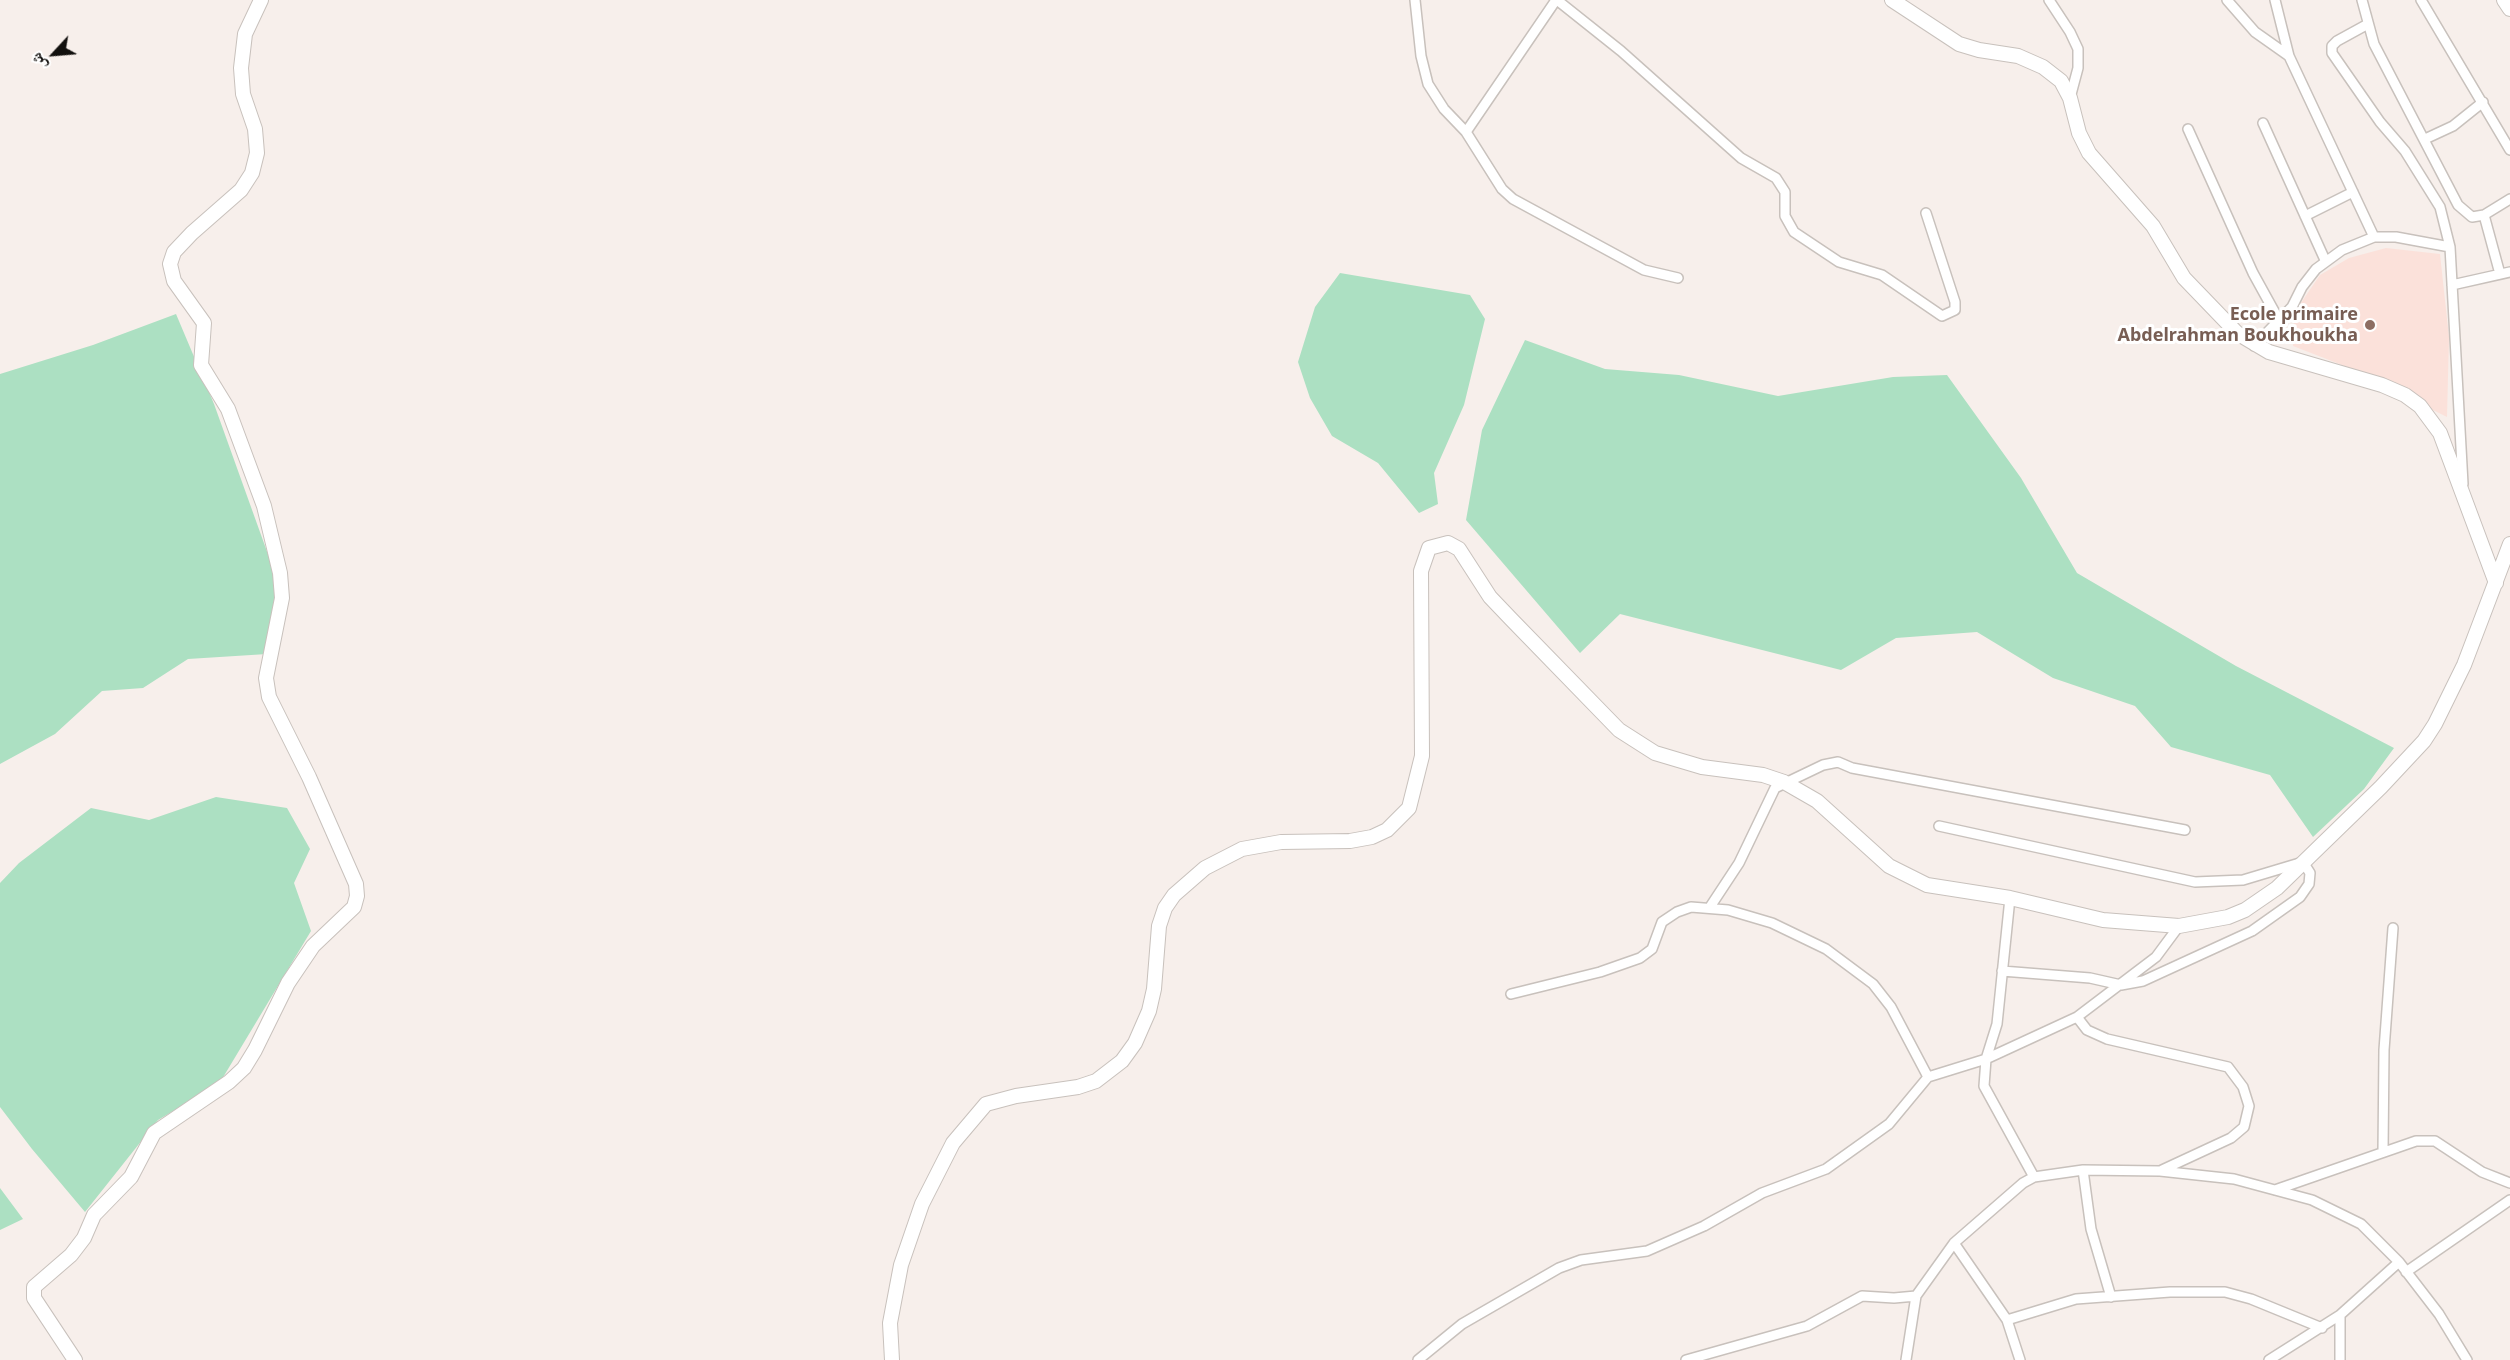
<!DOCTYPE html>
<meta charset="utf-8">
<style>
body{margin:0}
#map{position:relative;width:2510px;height:1360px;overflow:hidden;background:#f7efeb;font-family:"Noto Sans","Noto Naskh Arabic",sans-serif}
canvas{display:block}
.north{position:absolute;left:24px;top:24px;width:60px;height:60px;-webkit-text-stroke:4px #fff;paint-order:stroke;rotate:244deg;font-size:16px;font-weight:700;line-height:24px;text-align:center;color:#12100e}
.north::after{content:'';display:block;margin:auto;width:21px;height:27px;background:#12100e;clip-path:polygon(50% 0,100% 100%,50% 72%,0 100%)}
</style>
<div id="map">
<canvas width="2510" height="1360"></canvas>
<div class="north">ش</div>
</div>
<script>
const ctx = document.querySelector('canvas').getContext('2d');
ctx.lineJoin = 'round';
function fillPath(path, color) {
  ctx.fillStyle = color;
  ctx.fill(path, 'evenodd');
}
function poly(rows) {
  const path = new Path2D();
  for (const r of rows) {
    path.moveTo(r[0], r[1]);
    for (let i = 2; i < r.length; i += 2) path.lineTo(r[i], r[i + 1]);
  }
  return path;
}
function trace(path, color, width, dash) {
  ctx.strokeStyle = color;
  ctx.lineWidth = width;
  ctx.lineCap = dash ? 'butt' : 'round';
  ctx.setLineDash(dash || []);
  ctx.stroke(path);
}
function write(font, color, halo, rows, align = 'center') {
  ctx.font = font + ' "Noto Sans",sans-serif';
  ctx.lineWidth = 6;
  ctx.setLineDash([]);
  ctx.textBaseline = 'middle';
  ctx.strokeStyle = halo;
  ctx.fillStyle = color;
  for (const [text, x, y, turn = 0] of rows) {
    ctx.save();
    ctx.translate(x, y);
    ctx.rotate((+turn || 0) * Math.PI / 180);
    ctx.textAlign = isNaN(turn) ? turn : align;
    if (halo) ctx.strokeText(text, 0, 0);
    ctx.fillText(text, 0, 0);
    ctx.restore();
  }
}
fillPath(poly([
 [2386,248,2440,254,2449,337,2447,417,2342,365,2293,346,2294,313,2320,275,2349,258]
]), '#fbe1da');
fillPath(poly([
 [1340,273,1470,295,1485,319,1464,405,1434,473,1438,504,1419,513,1378,463,1332,436,1310,398,1298,362,1315,307],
 [176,314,214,404,279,585,267,654,188,659,143,688,102,691,55,734,0,764,0,374,93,345],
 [1525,340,1605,369,1679,375,1778,396,1893,377,1947,375,2021,478,2077,573,2236,666,2394,748,2364,789,2313,837,2270,775,2171,747,2135,706,2053,678,1977,632,1896,638,1841,670,1620,614,1580,653,1466,520,1482,430],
 [216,797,287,808,310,849,294,883,311,931,219,1084,158,1120,85,1212,32,1149,0,1107,0,883,19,863,91,808,149,820],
 [0,1188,23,1219,0,1230]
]), '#ace0c2');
const street = poly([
 [1415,0,1421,56,1428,84,1444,109,1466,132,1502,189,1513,199,1644,270,1678,278],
 [1557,0,1621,51,1741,158,1776,178,1785,192,1785,216,1794,232,1839,262,1882,275,1942,316,1955,310,1955,302,1926,213],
 [2049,0,2070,32,2078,49,2078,68,2070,98],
 [2227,0,2255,32,2289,56],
 [2275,0,2289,56,2374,237],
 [2362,0,2374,44,2458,205,2472,217,2484,215,2510,199],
 [2421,0,2510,150],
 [2368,24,2337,41,2332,46,2332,53,2380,122,2405,151,2440,207,2450,247,2463,484],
 [2263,123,2325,260],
 [2188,129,2253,273,2280,322],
 [1466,132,1556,0],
 [2425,139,2453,126,2483,102],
 [2484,215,2500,274],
 [2305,216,2353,192],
 [2452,285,2510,272],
 [2254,346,2292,307,2302,287,2316,269,2342,250,2374,237,2396,237,2450,247],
 [1939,826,2195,882,2243,880,2303,862,2310,873,2309,884,2300,897,2252,931,2143,981,2121,985,2090,978,2002,971],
 [2010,898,1997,1024,1986,1059,1984,1086,2034,1177],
 [1710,907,1739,863,1775,788,1823,765,1838,762,1852,768,2185,830],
 [1511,994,1600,972,1640,958,1652,949,1662,922,1677,912,1691,907,1728,910,1772,923,1826,949,1873,984,1891,1007,1928,1077],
 [2077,1017,2087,1030,2107,1039,2228,1067,2243,1087,2249,1106,2244,1127,2231,1138,2162,1170],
 [2383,1152,2384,1050,2393,928],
 [2083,1170,2091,1229,2111,1297],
 [2275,1190,2416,1141,2435,1141,2482,1172,2510,1183],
 [1954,1243,2007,1320,2076,1299,2170,1292,2225,1292,2251,1299,2322,1328],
 [2406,1272,2510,1200],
 [2340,1315,2340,1360],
 [2007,1320,2020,1360],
 [1418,1360,1462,1324,1559,1268,1581,1260,1647,1251,1704,1226,1762,1193,1826,1169,1889,1124,1928,1077,1986,1059,2077,1017,2156,957,2179,926],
 [1686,1360,1807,1326,1862,1296,1894,1298,1916,1296],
 [1906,1360,1916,1296,1954,1243,2023,1183,2034,1177,2083,1170,2160,1171,2234,1179,2312,1200,2361,1224,2399,1262,2439,1314,2467,1360],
 [2269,1360,2340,1315,2399,1262]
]);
const secondary = poly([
 [1892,0,1959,44,1979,50,2018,56,2043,67,2061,81,2070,98,2079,133,2089,153,2153,226,2184,278,2237,333,2269,352,2382,385,2405,395,2420,406,2440,433,2496,583],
 [2504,0,2510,9],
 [75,1360,34,1298,34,1287,71,1255,84,1238,94,1215,131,1177,154,1133,229,1082,244,1068,255,1050,288,983,313,946,354,907,357,896,356,884,309,777,269,697,266,678,282,598,280,573,264,506,228,409,201,365,204,323,174,281,170,264,174,252,192,233,241,190,252,173,257,153,255,129,243,94,241,68,245,34,261,0],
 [892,1360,890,1323,901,1265,922,1204,953,1143,986,1104,1016,1096,1078,1087,1096,1081,1122,1061,1135,1043,1149,1011,1154,989,1159,926,1165,908,1174,895,1205,868,1242,849,1281,842,1350,841,1372,837,1387,830,1409,808,1422,756,1421,571,1429,548,1448,543,1459,549,1490,597,1511,619,1619,730,1655,753,1702,767,1763,775,1784,782,1817,801,1889,866,1927,885,2010,898,2103,920,2179,926,2228,917,2245,910,2277,888,2381,787,2424,741,2435,724,2464,665,2510,544]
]);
trace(street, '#c8c1bc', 12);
trace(secondary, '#c8c1bc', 16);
trace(street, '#fff', 9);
trace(secondary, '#fff', 14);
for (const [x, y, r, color] of [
 [2370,325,6,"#8d6e63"]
]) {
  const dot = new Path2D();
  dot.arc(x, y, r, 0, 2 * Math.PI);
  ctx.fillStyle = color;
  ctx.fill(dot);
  trace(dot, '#fff', 2);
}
write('bold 18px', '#785e54', '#fff', [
 ["Ecole primaire",2358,315],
 ["Abdelrahman Boukhoukha",2358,336]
], 'right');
</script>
